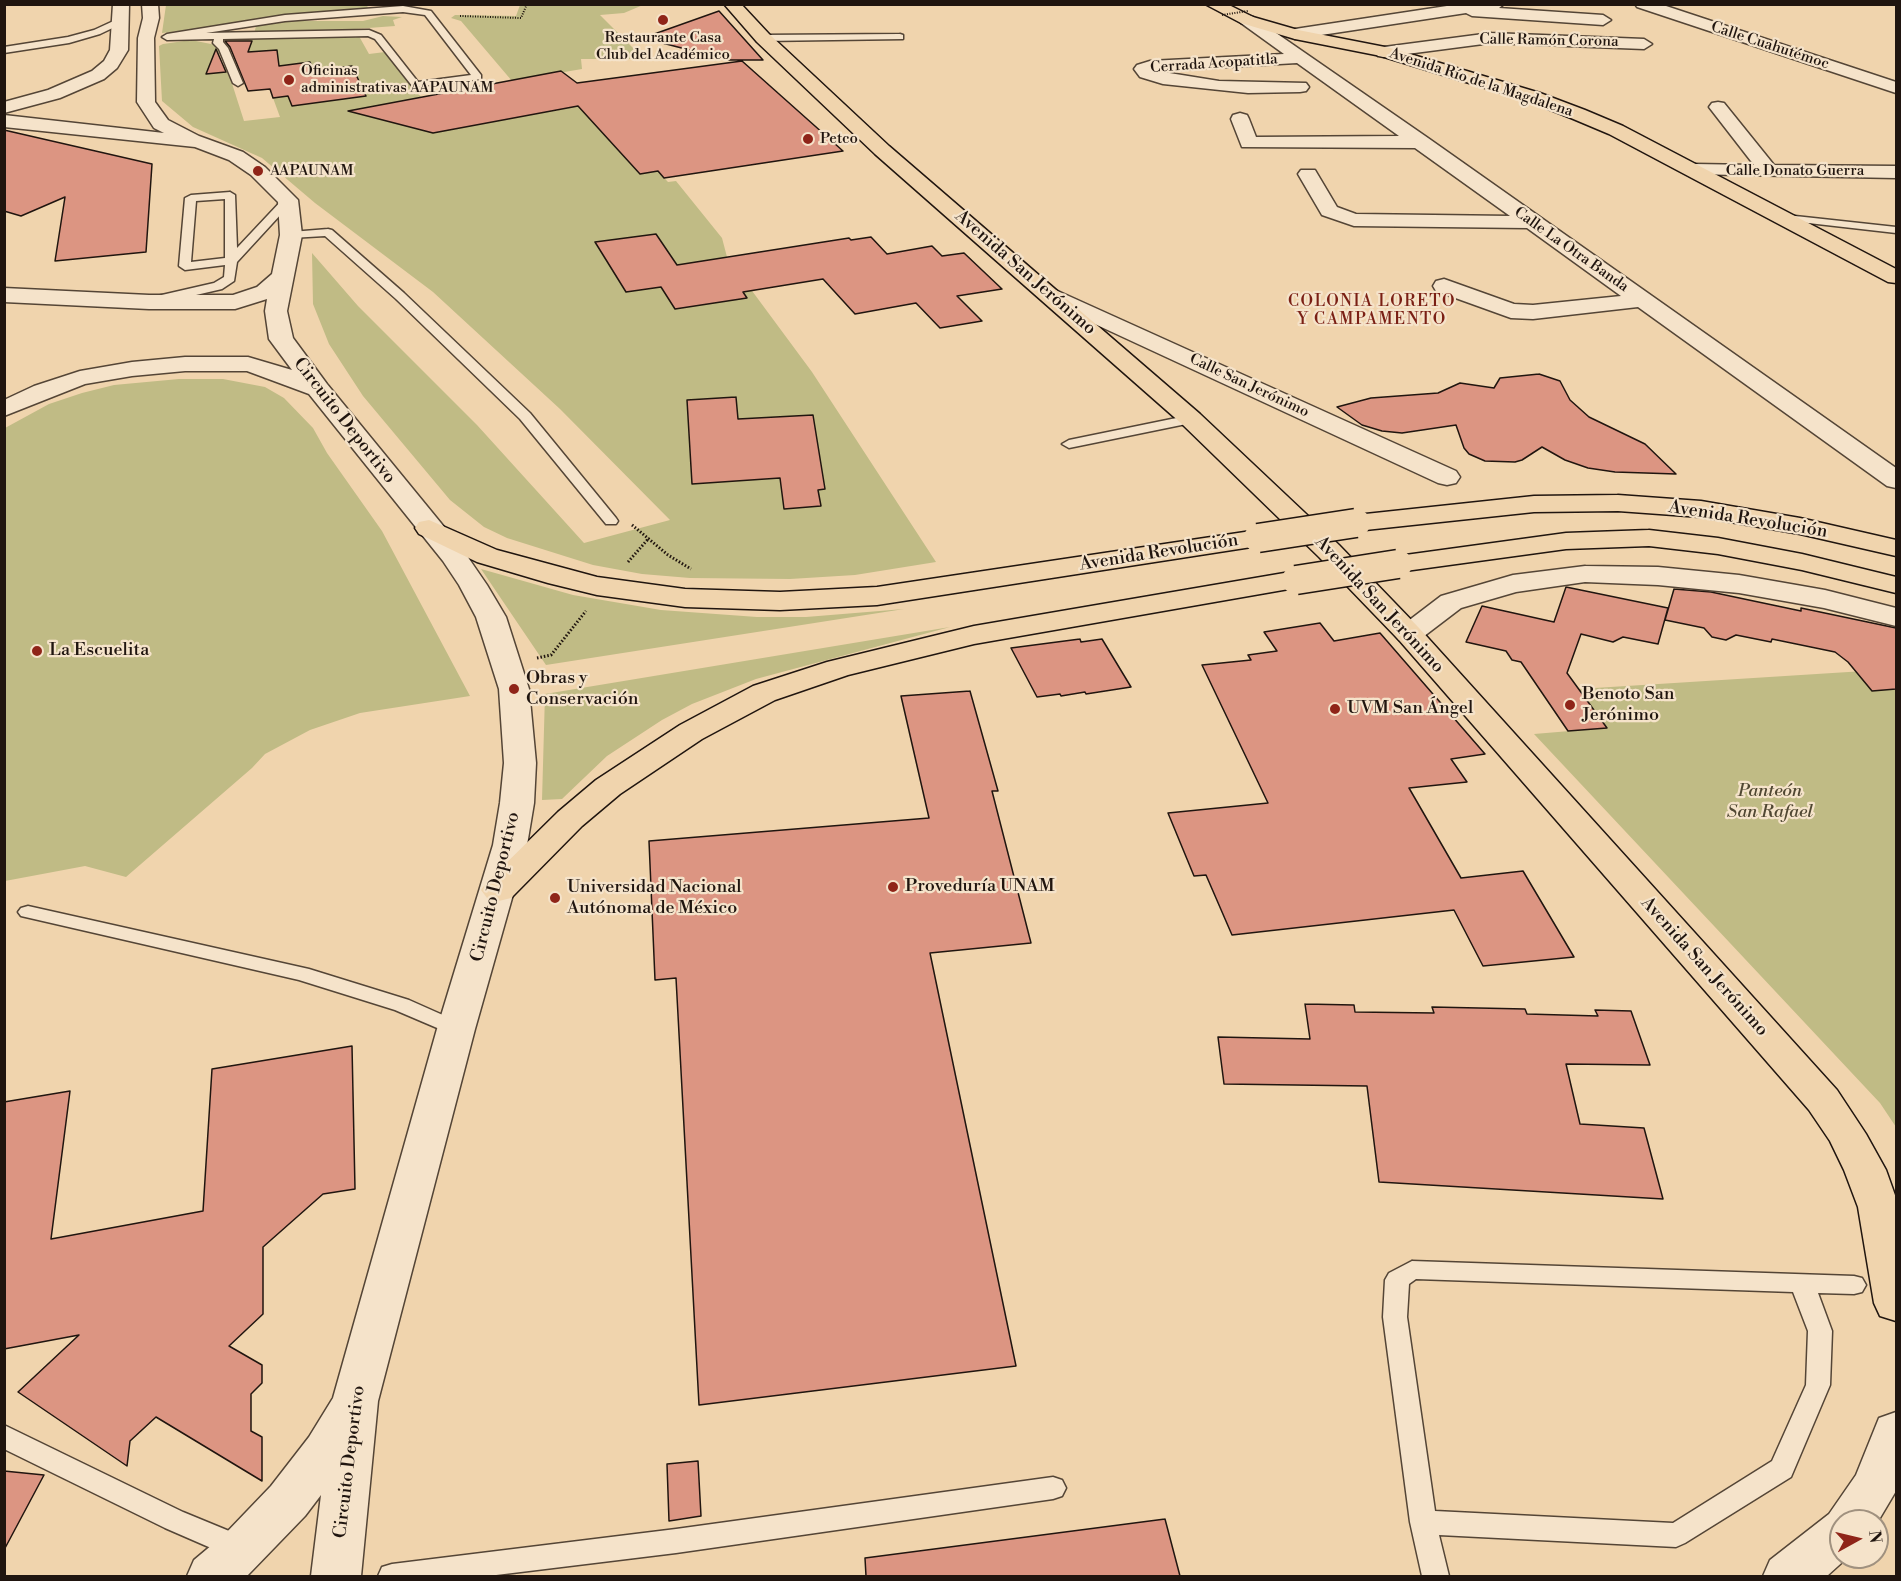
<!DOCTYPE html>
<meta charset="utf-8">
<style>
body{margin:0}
#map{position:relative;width:1901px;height:1581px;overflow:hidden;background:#f0d4ad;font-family:"Libre Bodoni",serif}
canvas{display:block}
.frame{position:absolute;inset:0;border:6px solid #20150f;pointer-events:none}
.north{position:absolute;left:1829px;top:1509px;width:60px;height:60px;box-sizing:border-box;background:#f5e3ca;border:2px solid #a0917f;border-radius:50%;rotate:82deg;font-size:16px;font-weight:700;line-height:24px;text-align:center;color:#20150f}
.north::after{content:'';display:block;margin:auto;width:21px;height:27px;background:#8f2418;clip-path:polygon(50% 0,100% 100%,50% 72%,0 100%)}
</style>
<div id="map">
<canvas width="1901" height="1581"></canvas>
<div class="frame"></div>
<div class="north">N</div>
</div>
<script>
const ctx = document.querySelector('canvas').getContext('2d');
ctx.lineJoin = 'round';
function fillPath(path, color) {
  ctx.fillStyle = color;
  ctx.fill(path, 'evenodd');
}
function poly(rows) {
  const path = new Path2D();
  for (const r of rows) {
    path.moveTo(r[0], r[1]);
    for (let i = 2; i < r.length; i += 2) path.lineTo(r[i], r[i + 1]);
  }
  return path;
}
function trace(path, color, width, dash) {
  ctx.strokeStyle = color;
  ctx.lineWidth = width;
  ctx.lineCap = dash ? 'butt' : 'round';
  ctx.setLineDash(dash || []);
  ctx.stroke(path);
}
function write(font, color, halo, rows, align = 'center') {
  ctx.font = font + ' "Libre Bodoni",serif';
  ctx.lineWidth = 4.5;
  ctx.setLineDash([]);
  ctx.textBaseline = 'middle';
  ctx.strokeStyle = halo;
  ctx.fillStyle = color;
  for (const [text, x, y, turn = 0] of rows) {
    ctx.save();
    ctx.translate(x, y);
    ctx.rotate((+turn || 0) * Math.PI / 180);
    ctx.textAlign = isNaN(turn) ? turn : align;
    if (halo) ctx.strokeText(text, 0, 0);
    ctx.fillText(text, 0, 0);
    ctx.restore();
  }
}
fillPath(poly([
 [367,4,368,9,265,17,208,28,162,33,166,5],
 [520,5,643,5,624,13,600,15,644,59,581,59,582,69,512,81,461,21,451,18,455,15,516,16],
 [383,16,402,17,393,20,395,26,355,29,369,54,385,52,421,97,370,107,392,122,433,133,569,108,578,84,640,174,658,171,668,182,676,181,722,238,727,257,812,372,936,562,855,575,790,579,690,578,642,574,593,565,507,538,484,527,450,500,363,396,329,344,313,304,312,253,358,306,477,425,584,543,670,520,560,409,433,292,315,203,262,158,193,127,162,101,159,46,163,44,191,40,216,45,225,40,253,38,256,26,239,27,285,21,363,21],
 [232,51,261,68,310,62,314,71,352,66,324,92,273,98,280,117,244,121,228,71,217,55],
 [656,234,689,283,626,292,596,243],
 [179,379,223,379,265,387,284,398,313,428,327,453,382,531,470,696,360,713,310,730,265,754,252,768,126,877,85,866,5,881,5,428,49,404,82,393,114,385],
 [481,569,573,595,661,610,757,617,806,617,904,609,546,665],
 [950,627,756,679,692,704,662,720,607,756,562,799,542,800,545,694],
 [1896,669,1896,1127,1880,1103,1534,734,1606,728,1579,689]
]), '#c0bb85');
const building = poly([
 [719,11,763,60,728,60,643,38,719,11],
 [225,41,252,41,248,52,277,50,279,66,310,62,314,71,352,66,366,96,292,106,288,96,273,98,270,89,248,91,230,47,225,41],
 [216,49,226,72,206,74,216,49],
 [742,61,843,151,664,178,658,171,640,174,578,106,433,133,348,111,561,71,577,83,742,61],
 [4,130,152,164,146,252,55,261,65,197,21,216,4,211,4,130],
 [656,234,677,265,849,238,851,240,871,237,887,254,932,246,942,256,964,253,1002,289,957,296,982,321,940,328,916,303,855,314,823,279,743,292,747,298,675,309,661,287,626,292,595,242,656,234],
 [1539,374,1560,381,1570,400,1589,417,1645,444,1676,474,1615,472,1588,468,1565,460,1542,447,1522,460,1515,462,1485,461,1469,454,1464,448,1456,425,1402,433,1382,431,1362,425,1337,407,1371,398,1438,393,1460,383,1494,388,1500,378,1539,374],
 [736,397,738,419,813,415,825,489,818,490,821,506,784,509,780,478,692,484,687,400,736,397],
 [1566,587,1668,608,1658,644,1623,637,1613,642,1581,634,1567,673,1607,728,1568,731,1521,662,1512,660,1506,651,1466,642,1482,606,1554,622,1566,587],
 [1674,589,1711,592,1801,611,1801,608,1896,628,1896,689,1872,691,1848,662,1835,652,1772,639,1771,642,1736,635,1726,640,1712,637,1704,628,1665,620,1674,589],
 [1320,623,1334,641,1380,633,1485,754,1451,759,1467,782,1409,788,1461,878,1523,871,1574,957,1483,966,1454,910,1232,935,1206,875,1194,876,1168,813,1268,803,1202,665,1251,660,1248,655,1277,651,1264,632,1320,623],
 [1080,639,1081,642,1102,639,1131,687,1086,694,1085,692,1061,696,1060,694,1037,697,1011,648,1080,639],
 [970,691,998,791,992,791,1031,943,930,953,1016,1366,699,1405,676,978,655,980,649,841,929,818,901,696,970,691],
 [1305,1004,1354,1005,1355,1012,1434,1013,1432,1007,1525,1009,1527,1014,1598,1016,1595,1010,1631,1011,1650,1065,1566,1064,1580,1124,1644,1128,1663,1199,1379,1182,1367,1086,1224,1084,1218,1037,1310,1039,1305,1004],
 [352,1046,355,1189,323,1194,263,1247,263,1314,229,1346,262,1365,262,1383,251,1394,251,1431,262,1437,262,1481,156,1417,130,1441,127,1466,18,1392,79,1335,4,1349,4,1102,70,1091,51,1239,203,1211,212,1069,352,1046],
 [698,1461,701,1516,669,1521,667,1464,698,1461],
 [4,1471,44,1475,4,1550,4,1471],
 [1165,1519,1180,1576,866,1576,865,1558,1165,1519]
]);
fillPath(building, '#dc9582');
trace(building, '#20150f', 1.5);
const service = poly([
 [403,6,431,11,481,75,481,79,413,87,375,39,368,36,223,39,223,42,228,48,243,83,238,86,233,83,219,49,213,43,214,39,167,40,162,37,167,34,285,15,403,6],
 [403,12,425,15,471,75,418,82,381,35,369,30,206,33,285,21,403,12],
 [120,18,124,21,123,23,100,34,69,43,4,53,4,47,68,37,94,30,120,18],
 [900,34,903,35,903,39,763,41,758,38,763,35,900,34],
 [230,192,235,195,237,248,284,198,292,198,294,200,237,262,234,281,222,289,157,304,153,303,153,297,214,283,224,277,225,265,185,270,179,266,185,198,191,195,230,192],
 [225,199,225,258,191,262,196,201,225,199],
 [1786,215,1896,227,1896,233,1782,220,1782,216,1786,215],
 [328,229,332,230,404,293,530,413,616,518,618,521,616,524,606,524,520,419,396,299,325,236,291,238,285,235,291,232,328,229],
 [1191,415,1198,419,1196,422,1069,448,1062,444,1069,440,1191,415],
 [28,906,309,969,409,1000,463,1024,466,1029,463,1034,456,1036,395,1010,299,980,21,916,18,912,21,908,28,906],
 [1412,1261,1854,1276,1862,1278,1866,1285,1862,1292,1854,1294,1818,1293,1832,1331,1830,1385,1791,1477,1685,1543,1676,1547,1439,1535,1449,1576,1422,1576,1410,1522,1383,1317,1385,1280,1389,1273,1412,1261],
 [1416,1279,1793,1292,1808,1331,1806,1385,1772,1461,1673,1523,1435,1511,1407,1317,1409,1284,1416,1279],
 [4,1425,183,1512,251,1540,254,1549,251,1558,241,1561,165,1528,4,1449,4,1425],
 [1053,1477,1062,1480,1066,1488,1062,1496,1053,1499,676,1553,488,1576,378,1576,382,1567,392,1564,676,1529,1053,1477]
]);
const minor = poly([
 [1460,4,1504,4,1499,8,1603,15,1611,20,1603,25,1472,16,1466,13,1295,39,1287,34,1295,29,1460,4],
 [1635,4,1660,4,1896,82,1896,93,1637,7,1635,4],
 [1247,15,1253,17,1428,138,1896,468,1896,488,1887,486,1638,307,1533,319,1511,318,1436,291,1433,286,1436,281,1444,279,1514,304,1533,305,1621,296,1527,228,1354,226,1322,215,1298,174,1301,170,1315,170,1337,207,1356,214,1510,216,1415,148,1242,147,1231,119,1233,115,1240,113,1247,115,1249,119,1256,137,1399,136,1297,63,1157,71,1219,81,1306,83,1309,87,1306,91,1300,92,1248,93,1163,84,1140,77,1134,69,1137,65,1150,61,1284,54,1241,23,1239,20,1241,17,1247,15],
 [1491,33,1644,39,1652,44,1644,49,1491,43,1384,57,1378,56,1375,52,1378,48,1384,47,1491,33],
 [1718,102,1724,103,1774,165,1896,166,1896,178,1687,174,1684,170,1687,166,1694,164,1754,165,1709,107,1712,103,1718,102],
 [1051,288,1456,471,1460,477,1456,483,1447,485,1438,483,1043,300,1040,295,1043,290,1051,288],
 [1585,566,1658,567,1739,575,1825,590,1896,608,1896,626,1824,608,1739,593,1658,585,1585,582,1516,592,1461,608,1419,640,1409,643,1399,640,1394,634,1399,628,1441,596,1513,575,1585,566]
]);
const tertiary = poly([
 [113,4,129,4,128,50,117,68,104,79,60,98,4,113,4,102,48,90,92,71,104,61,110,50,113,4],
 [142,4,158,4,159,18,154,38,155,102,168,120,199,136,243,152,265,167,298,200,302,235,287,311,293,338,327,384,463,550,487,585,506,617,529,689,536,763,534,803,527,845,475,1029,378,1401,361,1576,311,1576,321,1495,305,1516,247,1576,187,1576,194,1560,225,1534,271,1486,309,1437,333,1398,437,1029,493,845,500,803,504,763,499,689,476,617,459,585,443,561,309,394,247,371,185,371,132,376,85,384,4,416,4,400,34,386,80,371,132,362,185,357,248,357,292,370,269,339,265,311,267,299,235,309,149,309,4,302,4,288,149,295,233,295,257,287,272,274,280,235,278,202,251,175,229,160,195,147,4,127,4,115,164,133,154,128,137,102,138,38,143,18,142,4],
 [1896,1412,1896,1491,1877,1523,1877,1521,1841,1521,1841,1557,1848,1557,1827,1576,1763,1576,1770,1560,1829,1514,1856,1475,1879,1418,1896,1412]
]);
const primary = poly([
 [724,4,741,4,769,34,889,146,1200,414,1339,545,1419,628,1837,1090,1866,1134,1886,1170,1896,1198,1896,1321,1880,1316,1874,1303,1858,1207,1844,1170,1830,1141,1809,1110,1399,640,1319,557,1182,424,875,154,757,42,724,4],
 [1205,4,1227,4,1253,17,1298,30,1390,48,1540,93,1585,110,1623,126,1896,269,1896,283,1888,282,1609,134,1571,118,1528,101,1381,56,1295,39,1241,23,1205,4],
 [1618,495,1701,501,1800,518,1896,540,1896,556,1800,534,1701,517,1618,511,1534,512,1356,531,1346,529,1342,523,1346,517,1356,515,1534,496,1618,495],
 [429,520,497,550,597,577,685,589,780,592,877,587,1258,530,1268,532,1272,538,1268,544,1258,546,877,605,780,610,685,607,597,595,548,583,477,562,419,534,415,528,419,522,429,520],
 [1649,530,1718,538,1802,554,1896,577,1896,593,1802,570,1718,554,1649,546,1566,549,1398,572,1388,570,1384,564,1388,558,1398,556,1566,533,1649,530],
 [1296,571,1306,574,1310,580,1306,586,974,644,848,675,775,700,702,739,620,794,582,826,511,898,499,901,487,898,481,890,487,882,558,812,596,780,680,725,753,686,827,662,974,626,1296,571]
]);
trace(service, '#544536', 3);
trace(minor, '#544536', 3);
trace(tertiary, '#544536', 3);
trace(primary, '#20150f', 3);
trace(poly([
 [460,16,521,18,527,4]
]), '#20150f', 2, [1, 1.5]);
trace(poly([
 [632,525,668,555,691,569],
 [628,562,649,538],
 [537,658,551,655,586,611]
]), '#20150f', 3, [1.5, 2]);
fillPath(service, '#f5e3ca');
fillPath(minor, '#f5e3ca');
fillPath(tertiary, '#f5e3ca');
fillPath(primary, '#f0d4ad');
const primaryBridge = poly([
 [1258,538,1356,523],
 [1296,580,1398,564]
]);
trace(primaryBridge, '#20150f', 31, []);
trace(poly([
 [1222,15,1248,11]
]), '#20150f', 2, [1, 1.5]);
trace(primaryBridge, '#f0d4ad', 28);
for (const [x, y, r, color] of [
 [663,20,6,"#8f2418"],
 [289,80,6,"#8f2418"],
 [808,139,6,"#8f2418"],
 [258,171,6,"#8f2418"],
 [37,651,6,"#8f2418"],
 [514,689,6,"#8f2418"],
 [1570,705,6,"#8f2418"],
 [1335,709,6,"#8f2418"],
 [893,887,6,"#8f2418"],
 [555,898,6,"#8f2418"]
]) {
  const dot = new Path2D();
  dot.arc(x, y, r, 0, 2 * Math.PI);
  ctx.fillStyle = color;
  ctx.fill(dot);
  trace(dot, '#f5e3ca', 2);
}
write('15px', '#20150f', '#f5e3ca', [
 ["Restaurante Casa",663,38,"center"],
 ["Club del Académico",663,55,"center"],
 ["Oficinas",301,71],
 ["administrativas AAPAUNAM",301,88],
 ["Petco",820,139],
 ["AAPAUNAM",270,171]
], 'left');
write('15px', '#20150f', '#f5e3ca', [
 ["Calle Ramón Corona",1549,41,1],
 ["Calle Cuahutémoc",1770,46,18],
 ["Cerrada Acopatitla",1214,64,-4],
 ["Avenida Río de la Magdalena",1481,83,18],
 ["Calle Donato Guerra",1795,171],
 ["Calle La Otra Banda",1571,250,35],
 ["Calle San Jerónimo",1249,386,25]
]);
ctx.letterSpacing = '1.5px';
write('16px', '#7a1f14', '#f5e3ca', [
 ["COLONIA LORETO",1372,302],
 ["Y CAMPAMENTO",1372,320]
]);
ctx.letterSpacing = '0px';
write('18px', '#20150f', '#f5e3ca', [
 ["Avenida San Jerónimo",1025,273,41],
 ["Circuito Deportivo",344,421,52],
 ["Avenida Revolución",1748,520,9],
 ["Avenida Revolución",1159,553,-9],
 ["Avenida San Jerónimo",1379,605,47],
 ["Circuito Deportivo",496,887,-76],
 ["Avenida San Jerónimo",1704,967,48],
 ["Circuito Deportivo",350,1462,-83]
]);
write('18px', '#20150f', '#f5e3ca', [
 ["La Escuelita",49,651],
 ["Obras y",526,679],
 ["Conservación",526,700],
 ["Benoto San",1582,695],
 ["Jerónimo",1582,716],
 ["UVM San Ángel",1347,709],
 ["Proveduría UNAM",905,887],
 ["Universidad Nacional",567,888],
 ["Autónoma de México",567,909]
], 'left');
write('italic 18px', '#504732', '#f5e3ca', [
 ["Panteón",1770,792],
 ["San Rafael",1770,813]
]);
</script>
